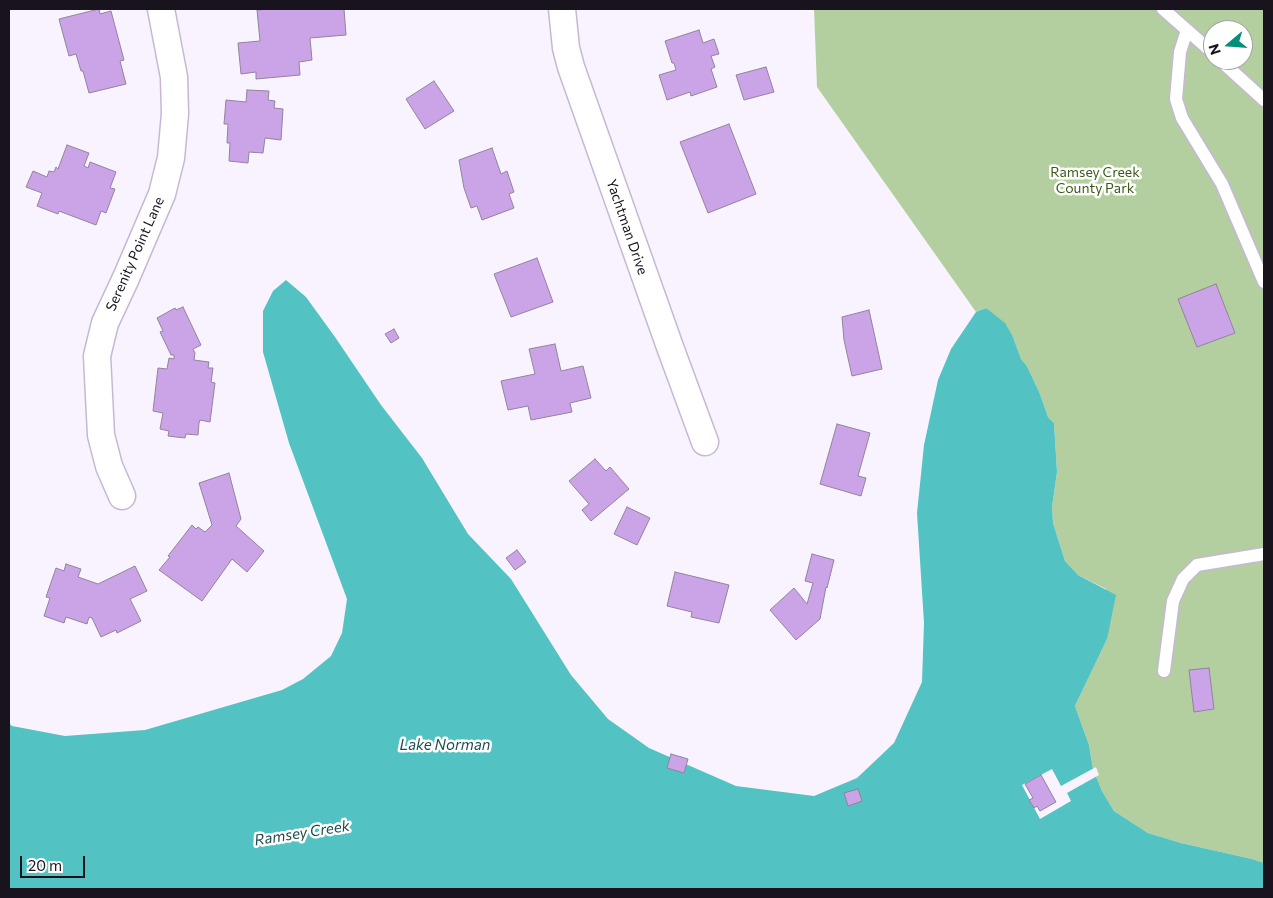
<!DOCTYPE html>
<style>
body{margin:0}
#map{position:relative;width:1273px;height:898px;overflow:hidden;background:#f9f3ff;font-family:Commissioner,sans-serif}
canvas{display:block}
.frame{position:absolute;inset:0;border:10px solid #18131d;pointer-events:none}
.north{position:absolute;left:1203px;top:20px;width:50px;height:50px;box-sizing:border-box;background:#fff;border:1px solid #a3a1a5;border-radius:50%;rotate:252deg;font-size:14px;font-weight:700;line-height:20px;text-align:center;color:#18131d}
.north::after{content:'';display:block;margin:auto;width:18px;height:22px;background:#038f79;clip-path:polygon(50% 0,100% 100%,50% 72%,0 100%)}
.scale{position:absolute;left:20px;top:856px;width:65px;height:22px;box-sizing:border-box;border:2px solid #18131d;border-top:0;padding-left:6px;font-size:15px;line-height:18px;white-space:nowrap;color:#18131d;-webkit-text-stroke:4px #fff;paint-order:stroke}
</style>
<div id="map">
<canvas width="1273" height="898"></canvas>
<div class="frame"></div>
<div class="north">N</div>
<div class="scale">20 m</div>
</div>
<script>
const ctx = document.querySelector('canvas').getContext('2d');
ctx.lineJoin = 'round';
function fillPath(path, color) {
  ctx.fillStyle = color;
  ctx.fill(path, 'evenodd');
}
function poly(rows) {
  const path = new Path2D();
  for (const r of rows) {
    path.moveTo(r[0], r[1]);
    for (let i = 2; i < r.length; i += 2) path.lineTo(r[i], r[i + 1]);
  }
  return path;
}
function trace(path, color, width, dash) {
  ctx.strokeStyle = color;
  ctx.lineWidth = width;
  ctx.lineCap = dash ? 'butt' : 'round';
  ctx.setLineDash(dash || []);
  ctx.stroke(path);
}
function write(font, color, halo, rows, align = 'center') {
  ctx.font = font + ' Commissioner,sans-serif';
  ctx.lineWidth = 5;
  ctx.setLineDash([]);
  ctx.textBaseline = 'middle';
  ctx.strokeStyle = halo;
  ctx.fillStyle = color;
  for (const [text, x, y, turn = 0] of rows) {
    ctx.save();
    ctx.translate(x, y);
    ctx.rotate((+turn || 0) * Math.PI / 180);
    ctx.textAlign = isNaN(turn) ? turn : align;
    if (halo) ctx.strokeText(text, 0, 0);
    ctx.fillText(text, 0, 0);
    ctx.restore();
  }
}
fillPath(poly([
 [814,9,1264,9,1264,863,1252,859,1181,843,1148,833,1114,811,1102,791,1093,769,1089,745,1075,706,1107,639,1106,589,1078,575,1065,561,1053,523,1052,507,1057,472,1054,423,1048,417,1040,394,1027,366,1021,359,1013,337,986,308,976,312,817,87],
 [1213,30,1243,30,1243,60,1213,60]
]), '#b3cf9f');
fillPath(poly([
 [286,280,306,297,335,337,381,405,422,458,468,534,511,579,571,675,608,719,649,748,736,786,814,796,857,778,894,743,922,682,924,623,917,513,924,445,938,380,951,349,976,312,986,308,1005,323,1013,337,1021,359,1027,366,1040,394,1048,417,1054,423,1057,472,1052,507,1053,523,1065,561,1078,575,1116,595,1107,639,1075,706,1089,745,1093,769,1102,791,1114,811,1148,833,1181,843,1252,859,1264,863,1264,889,9,889,9,723,12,726,65,736,145,730,282,690,303,679,331,656,342,633,347,599,289,443,263,352,263,311,273,291]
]), '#52c2c3');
fillPath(poly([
 [1096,767,1099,775,1067,793,1071,801,1040,819,1022,785,1052,769,1061,786]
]), '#f9f3ff');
const building = poly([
 [99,9,100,14,111,11,124,60,120,61,126,84,89,93,83,71,81,71,76,54,69,56,59,19,99,9],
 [270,9,344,9,346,35,310,38,312,60,299,62,300,75,256,79,256,72,241,74,238,43,260,41,257,10,270,9],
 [699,30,703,43,714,39,719,54,711,56,715,67,711,69,717,87,691,96,690,92,667,100,659,75,676,70,674,63,672,63,665,41,699,30],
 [766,67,774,92,744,100,736,75,766,67],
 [434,81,454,111,425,129,406,99,434,81],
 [247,90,269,91,268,100,275,101,274,108,283,109,281,140,265,138,263,153,249,152,248,163,229,161,230,143,227,143,228,124,224,124,226,100,246,102,247,90],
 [729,124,756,194,708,213,680,142,729,124],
 [67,145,89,153,84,166,88,168,90,162,116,172,110,188,115,189,106,213,101,211,96,225,59,211,58,214,37,206,42,193,26,187,33,171,47,177,49,171,54,172,56,167,58,169,67,145],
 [492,148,501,174,507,171,514,192,509,194,514,208,482,220,477,206,471,208,464,188,459,160,492,148],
 [537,258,553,302,511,317,494,274,537,258],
 [1216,284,1235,333,1197,347,1178,299,1216,284],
 [183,307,201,345,193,349,195,353,194,360,209,362,208,368,213,368,211,382,215,383,210,422,200,420,199,423,198,435,186,434,185,438,168,436,169,431,160,429,163,413,153,411,158,368,167,369,169,358,174,359,174,355,171,355,160,332,163,331,157,318,175,308,176,310,183,307],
 [869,310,882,369,852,376,844,340,842,317,869,310],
 [394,329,399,338,391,343,385,334,394,329],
 [555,344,561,371,583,366,591,398,570,403,572,412,531,420,528,406,508,410,501,381,535,374,529,349,555,344],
 [837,424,870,433,858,476,866,478,861,496,820,484,837,424],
 [595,459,606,471,610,467,629,489,591,521,582,510,589,504,569,481,595,459],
 [229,473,241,519,236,526,264,551,247,572,232,559,202,601,159,570,170,557,168,556,192,525,196,529,198,527,205,532,212,525,199,483,229,473],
 [627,507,650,518,637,545,614,534,627,507],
 [517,550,526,562,515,570,506,558,517,550],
 [812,554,834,560,827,588,826,587,820,619,796,640,770,610,794,588,807,604,813,583,805,581,812,554],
 [66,564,81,569,78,577,98,584,135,566,147,591,130,599,141,621,117,633,116,630,101,637,92,618,89,617,87,624,66,617,64,623,44,616,50,598,46,597,56,568,64,571,66,564],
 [675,572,729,585,719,623,691,617,692,612,667,606,675,572],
 [1209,668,1214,709,1194,712,1189,670,1209,668],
 [671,754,688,759,684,773,667,768,671,754],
 [1041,775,1056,802,1040,811,1037,806,1034,808,1029,800,1033,798,1025,784,1041,775],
 [858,789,862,801,848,806,844,793,858,789]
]);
fillPath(building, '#caa4e6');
trace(building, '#91839d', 1);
const lane = poly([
 [1163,9,1213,53],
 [1187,30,1180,52,1176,99,1182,118,1222,184,1264,282],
 [1220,60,1264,100],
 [1164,671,1173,601,1183,579,1197,565,1264,554]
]);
const street = poly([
 [562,9,566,48,571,67,670,347,705,442],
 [122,496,109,466,101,435,97,356,105,323,126,278,162,194,171,158,175,114,174,77,161,9]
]);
trace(lane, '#c6b8d4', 15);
trace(street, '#c6b8d4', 29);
trace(lane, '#fff', 12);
trace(street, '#fff', 26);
write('14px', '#395b15', '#fff', [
 ["Ramsey Creek",1095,172],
 ["County Park",1095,188]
]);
write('14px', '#18131d', '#fff', [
 ["Yachtman Drive",627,227,71],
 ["Serenity Point Lane",135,254,-66]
]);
write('italic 15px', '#1d4e4e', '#fff', [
 ["Lake Norman",445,745],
 ["Ramsey Creek",302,833,-9]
]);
</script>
